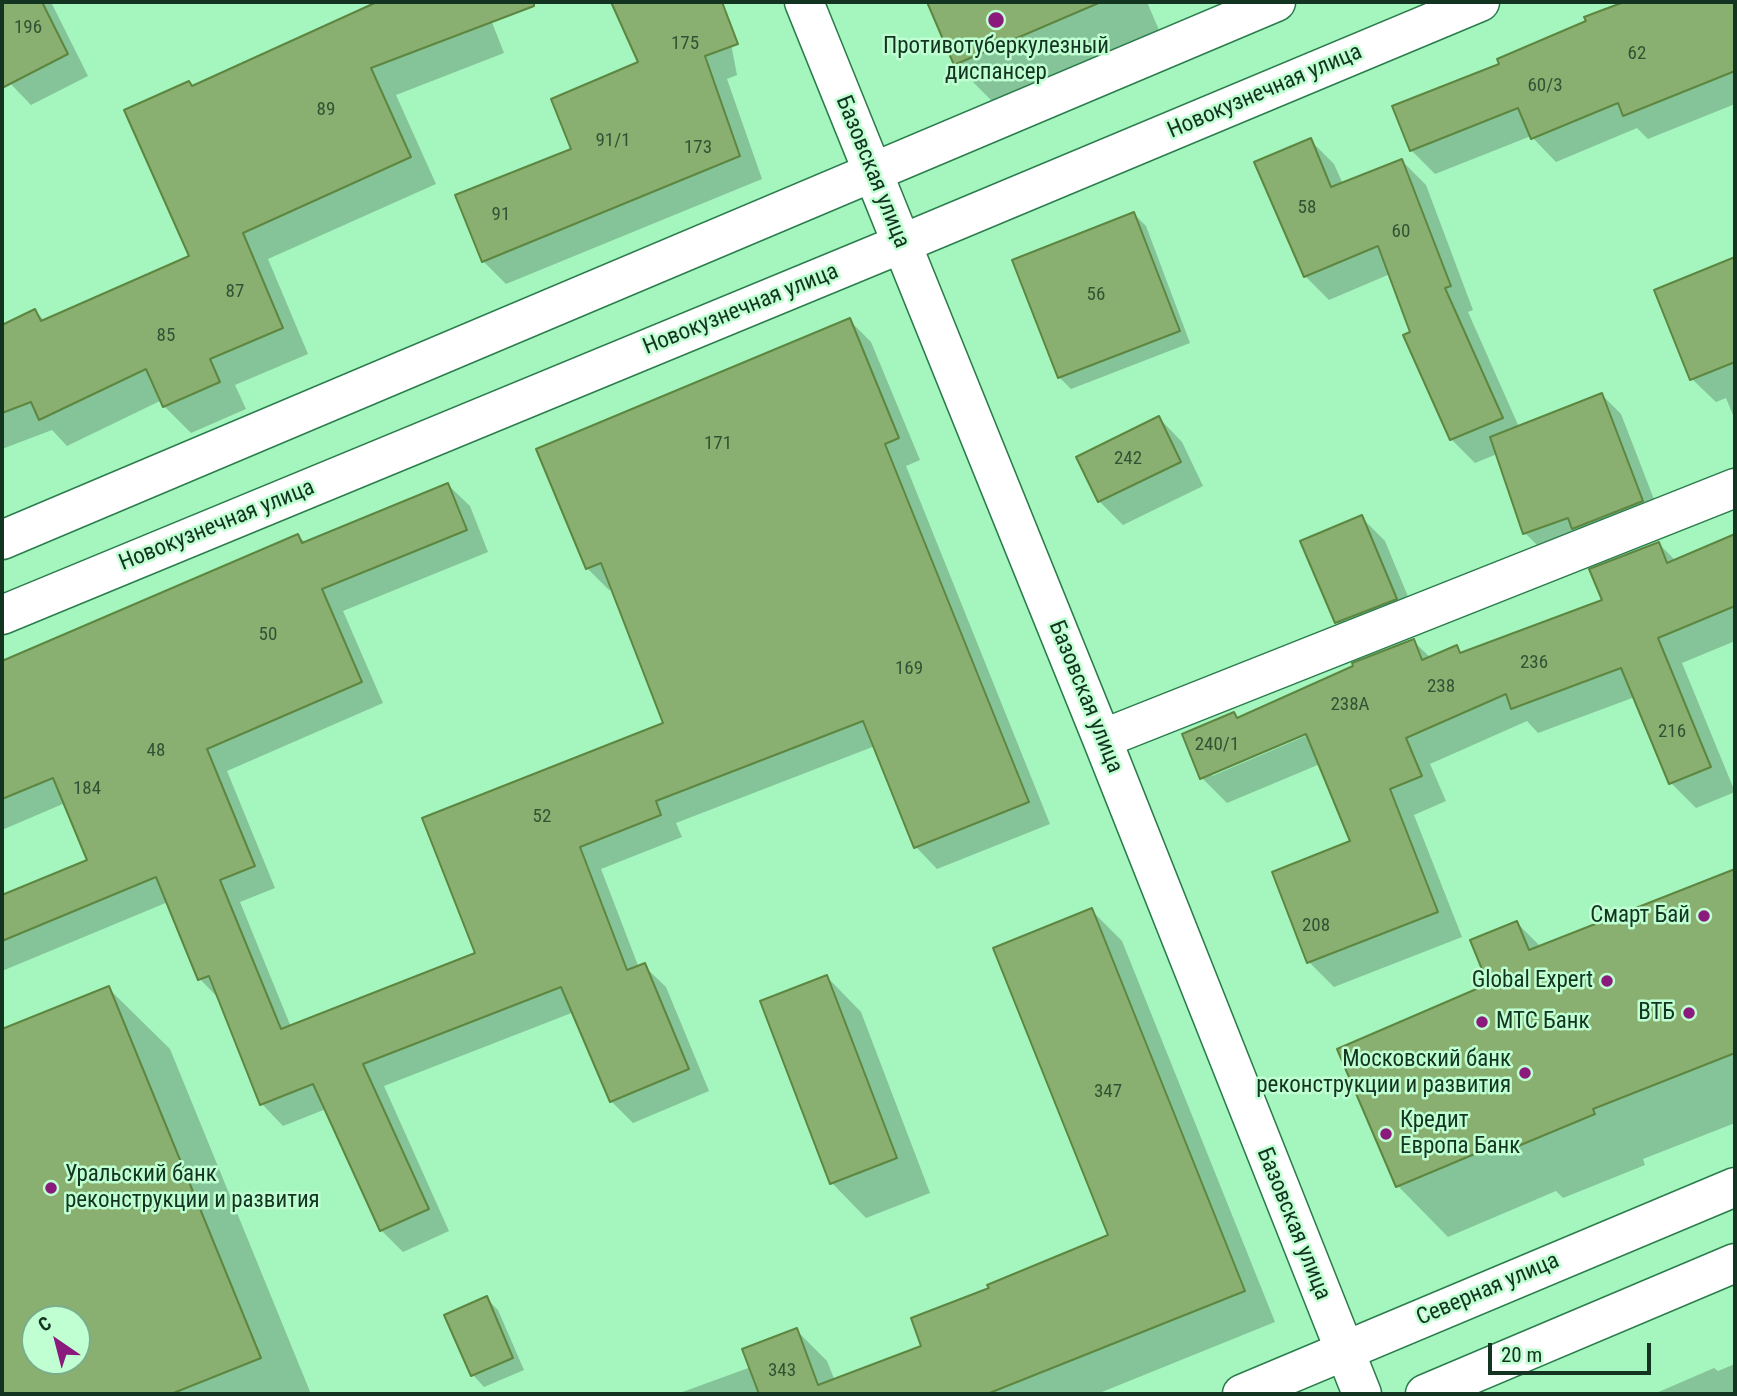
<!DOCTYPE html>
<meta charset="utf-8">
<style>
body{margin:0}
#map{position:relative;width:1737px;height:1396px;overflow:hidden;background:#a5f5be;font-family:"Roboto Condensed",sans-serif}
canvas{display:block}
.frame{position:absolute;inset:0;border:4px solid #133420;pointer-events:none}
.north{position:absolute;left:21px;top:1305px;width:70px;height:70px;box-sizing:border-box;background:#bfffd2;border:2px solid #7aae8b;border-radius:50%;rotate:325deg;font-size:19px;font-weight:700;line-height:28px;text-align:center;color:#133420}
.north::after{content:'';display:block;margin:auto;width:24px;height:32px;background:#8b1a7d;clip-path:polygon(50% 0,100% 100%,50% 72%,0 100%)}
.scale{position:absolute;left:1488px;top:1343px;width:163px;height:32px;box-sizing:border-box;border:4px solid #133420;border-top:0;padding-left:9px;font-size:21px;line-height:24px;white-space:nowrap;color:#133420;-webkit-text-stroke:5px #bfffd2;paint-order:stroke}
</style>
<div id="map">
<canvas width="1737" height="1396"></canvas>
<div class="frame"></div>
<div class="north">С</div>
<div class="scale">20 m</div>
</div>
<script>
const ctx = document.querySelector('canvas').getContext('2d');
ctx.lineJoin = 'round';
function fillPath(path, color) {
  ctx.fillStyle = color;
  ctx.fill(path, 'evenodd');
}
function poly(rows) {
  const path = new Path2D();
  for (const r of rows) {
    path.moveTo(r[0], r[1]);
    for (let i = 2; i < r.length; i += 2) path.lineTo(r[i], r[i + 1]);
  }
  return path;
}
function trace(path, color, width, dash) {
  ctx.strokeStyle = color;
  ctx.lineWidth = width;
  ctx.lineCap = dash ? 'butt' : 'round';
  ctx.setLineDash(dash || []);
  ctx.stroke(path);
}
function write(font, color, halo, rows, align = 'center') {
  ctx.font = font + ' "Roboto Condensed",sans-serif';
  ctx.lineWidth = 5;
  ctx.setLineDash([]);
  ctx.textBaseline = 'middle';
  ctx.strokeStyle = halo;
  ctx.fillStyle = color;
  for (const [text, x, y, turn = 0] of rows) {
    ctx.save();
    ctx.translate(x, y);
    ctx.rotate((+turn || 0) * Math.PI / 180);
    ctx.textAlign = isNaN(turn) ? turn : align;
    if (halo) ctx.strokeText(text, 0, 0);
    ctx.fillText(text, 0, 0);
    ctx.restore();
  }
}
fillPath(poly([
 [2,2,51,2,88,76,31,105,8,81,2,83],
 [382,2,484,2,504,53,396,95,436,184,268,259,308,354,235,385,246,409,191,433,164,406,162,400,67,446,52,430,2,449,2,327,35,311,45,321,191,256,189,83,193,87],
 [613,2,723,2,737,75,727,79,762,179,506,284,483,261,640,63],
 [929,2,1147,2,1162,37,998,107,955,64],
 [1629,2,1735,2,1735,104,1648,139,1637,128,1556,162,1531,136,1435,174,1411,150,1501,65,1588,22,1586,18],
 [1310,140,1334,164,1343,184,1402,161,1426,185,1473,310,1468,312,1519,427,1602,395,1621,414,1662,520,1544,552,1525,533,1497,454,1475,463,1451,439,1390,274,1329,300,1305,276],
 [1134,214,1146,226,1190,343,1071,389,1059,377],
 [1730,261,1735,266,1735,420,1726,398,1716,402,1692,379],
 [849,320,871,342,920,460,906,466,1050,824,937,869,916,847,875,746,676,823,682,837,601,869,639,968,644,966,666,987,709,1091,633,1123,611,1101,574,1012,384,1086,449,1231,403,1252,381,1230,326,1109,283,1126,262,1104,220,1000,200,979,168,902,2,971,2,897,89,861,65,803,2,830,2,663,298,536,306,543,448,485,470,506,488,552,343,611,383,703,227,771,275,888,240,902,291,1027,477,954,665,724,613,588,609,590,587,568],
 [1159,418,1182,442,1203,486,1123,525,1099,501],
 [1361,517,1385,541,1419,623,1360,646,1336,622],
 [1735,536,1735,641,1682,663,1735,792,1696,808,1671,783,1635,697,1538,733,1527,721,1430,764,1446,801,1414,815,1462,937,1334,987,1309,962,1352,842,1320,764,1227,803,1202,778,1234,714,1239,719,1413,641,1431,658,1456,648,1463,654,1604,601,1659,544,1676,561],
 [1313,729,1315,732,1212,776,1212,772],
 [1735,871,1735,1123,1643,1159,1645,1165,1563,1198,1556,1191,1448,1237,1398,1186,1340,1050,1490,985,1517,923,1541,947],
 [1091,910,1122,941,1275,1322,1097,1394,677,1394,751,1367,796,1330,827,1361,835,1381,924,1347,991,1289,1110,1236],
 [827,977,861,1012,930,1193,866,1218,832,1183,762,1002],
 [108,988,170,1049,311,1394,2,1394,2,1031],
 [35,1319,77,1319,77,1361,35,1361],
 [486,1298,498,1310,524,1370,484,1387,473,1375,447,1316],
 [1735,1364,1735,1394,1654,1394,1714,1368,1718,1371]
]), '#0003');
const building = poly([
 [2,2,42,2,68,54,2,88,2,2],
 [377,2,534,2,534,6,371,68,411,157,243,233,283,328,210,359,220,382,163,407,146,369,39,420,31,402,2,413,2,325,35,309,41,321,189,256,124,110,189,81,192,86,377,2],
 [611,2,722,2,738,44,705,56,740,156,482,262,455,195,571,149,551,99,638,62,611,2],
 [927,2,1101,2,954,65,927,2],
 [1624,2,1735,2,1735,71,1623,116,1618,103,1531,139,1518,108,1410,151,1392,106,1499,64,1497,59,1586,21,1584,17,1624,2],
 [1311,138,1331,187,1402,159,1451,286,1445,288,1503,418,1450,440,1403,335,1410,332,1378,246,1304,277,1254,162,1311,138],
 [1134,212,1180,331,1058,378,1012,260,1134,212],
 [1735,257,1735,362,1690,380,1654,290,1735,257],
 [850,318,899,438,885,444,1029,802,914,848,863,721,656,801,661,815,580,847,627,970,645,963,689,1069,610,1102,561,987,363,1064,429,1209,380,1231,313,1084,260,1105,209,976,198,980,156,877,2,941,2,895,87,860,53,778,2,799,2,661,298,534,302,543,448,483,467,530,322,589,362,682,207,749,255,866,220,880,281,1029,475,953,422,818,663,723,601,563,586,569,536,449,850,318],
 [1602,393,1643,501,1572,529,1568,518,1523,534,1490,437,1602,393],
 [1159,416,1181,462,1098,502,1076,457,1159,416],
 [1362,515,1397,599,1335,623,1300,541,1362,515],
 [1735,534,1735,606,1658,638,1711,767,1669,784,1621,668,1511,709,1506,694,1406,738,1422,776,1390,789,1438,912,1307,963,1272,872,1350,841,1306,734,1200,779,1182,734,1234,712,1237,718,1353,666,1352,663,1414,639,1422,660,1457,645,1460,653,1602,600,1589,569,1659,542,1667,563,1735,534],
 [1735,869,1735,1053,1593,1109,1595,1114,1511,1149,1508,1140,1396,1187,1337,1049,1488,984,1470,940,1517,921,1529,950,1735,869],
 [1092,908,1245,1291,987,1394,759,1394,742,1349,797,1328,818,1385,921,1346,911,1318,989,1288,987,1285,1108,1235,993,948,1092,908],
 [827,975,897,1158,830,1184,760,1001,827,975],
 [109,986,261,1358,171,1394,2,1394,2,1029,109,986],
 [35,1319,77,1319,77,1361,35,1361,35,1319],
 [487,1296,513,1358,471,1376,444,1315,487,1296]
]);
fillPath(building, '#8ab071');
trace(building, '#5d8640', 2);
const minor = poly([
 [804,2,1102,739,1362,1394],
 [2,540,1276,2],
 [2,615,901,244,1480,2],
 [1102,739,1735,488]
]);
const major = poly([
 [1242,1394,1735,1187],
 [1425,1394,1735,1263]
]);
trace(minor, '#2b7c4c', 41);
trace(major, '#2b7c4c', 41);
trace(minor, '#fff', 38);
trace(major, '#fff', 38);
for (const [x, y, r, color] of [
 [996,20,9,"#8b1a7d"],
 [1704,916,7,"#8b1a7d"],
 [1607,981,7,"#8b1a7d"],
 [1689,1013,7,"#8b1a7d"],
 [1482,1022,7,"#8b1a7d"],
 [1525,1073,7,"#8b1a7d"],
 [1386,1134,7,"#8b1a7d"],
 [51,1188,7,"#8b1a7d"]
]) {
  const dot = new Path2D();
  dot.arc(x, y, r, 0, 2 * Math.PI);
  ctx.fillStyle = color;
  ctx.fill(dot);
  trace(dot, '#bfffd2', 2.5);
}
write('19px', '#315334', null, [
 ["196",28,28],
 ["175",685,44],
 ["62",1637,54],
 ["60/3",1545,86],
 ["89",326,110],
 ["91/1",613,141],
 ["173",698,148],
 ["58",1307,208],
 ["91",501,215],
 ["60",1401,232],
 ["87",235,292],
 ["56",1096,295],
 ["85",166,336],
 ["171",718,444],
 ["242",1128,459],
 ["50",268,635],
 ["236",1534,663],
 ["169",909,669],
 ["238",1441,687],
 ["238А",1350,705],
 ["216",1672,732],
 ["240/1",1217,745],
 ["48",156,751],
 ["184",87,789],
 ["52",542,817],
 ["208",1316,926],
 ["347",1108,1092],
 ["343",782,1371]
]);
write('23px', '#133420', '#bfffd2', [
 ["Противотуберкулезный",996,47,"center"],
 ["диспансер",996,73,"center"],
 ["Смарт Бай",1690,916],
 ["Global Expert",1593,981],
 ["ВТБ",1675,1013],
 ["МТС Банк",1496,1022,"left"],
 ["Московский банк",1511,1060],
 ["реконструкции и развития",1511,1086],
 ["Кредит",1400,1121,"left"],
 ["Европа Банк",1400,1147,"left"],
 ["Уральский банк",65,1175,"left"],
 ["реконструкции и развития",65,1201,"left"]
], 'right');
write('23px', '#133420', '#bfffd2', [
 ["Новокузнечная улица",1265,92,-23],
 ["Базовская улица",872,172,68],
 ["Новокузнечная улица",741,310,-22],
 ["Новокузнечная улица",217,526,-22],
 ["Базовская улица",1085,697,68],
 ["Базовская улица",1293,1224,68],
 ["Северная улица",1488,1290,-23]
]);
</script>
